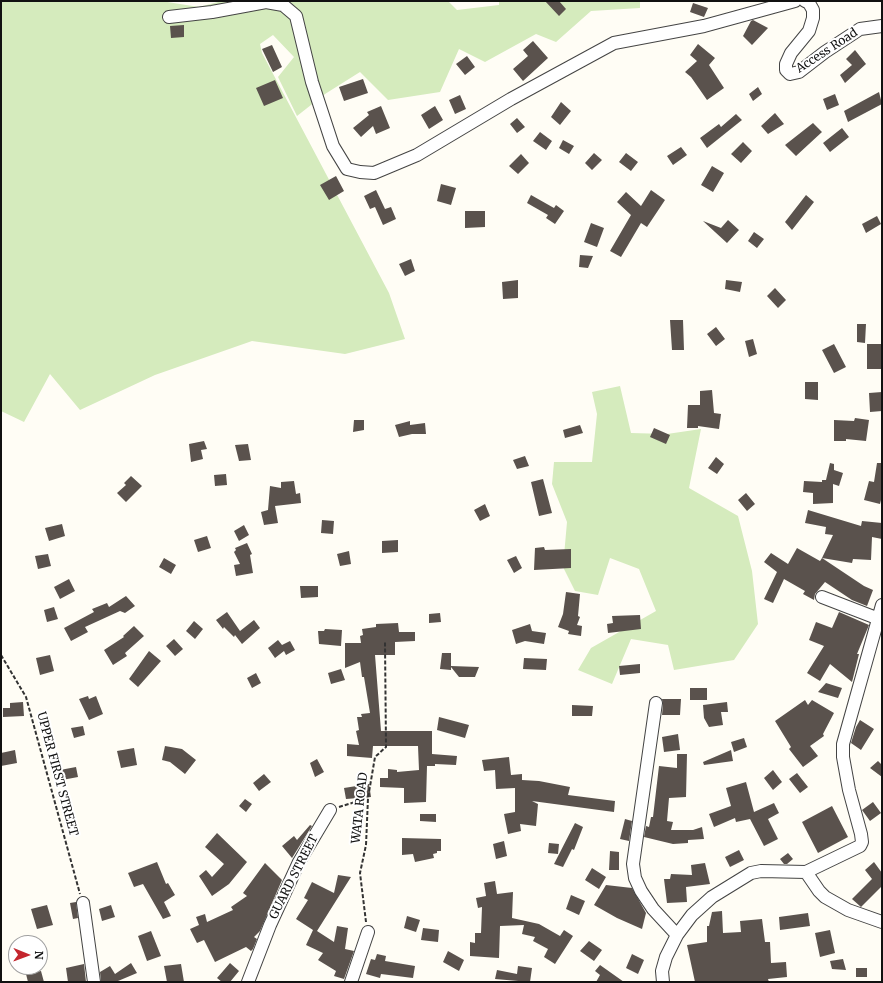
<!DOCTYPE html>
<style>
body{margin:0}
#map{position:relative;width:883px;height:983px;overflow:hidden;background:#fffdf5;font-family:Merriweather,serif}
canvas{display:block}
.frame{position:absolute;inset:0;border:2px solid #111;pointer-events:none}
.north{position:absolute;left:8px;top:935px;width:40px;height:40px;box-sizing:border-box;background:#fff;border:1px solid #a0a0a0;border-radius:50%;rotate:91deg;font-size:11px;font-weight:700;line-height:16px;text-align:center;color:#111}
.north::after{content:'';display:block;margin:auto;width:14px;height:18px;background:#c4262e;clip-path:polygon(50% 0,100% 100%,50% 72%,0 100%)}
</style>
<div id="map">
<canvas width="883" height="983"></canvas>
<div class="frame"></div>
<div class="north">N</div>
</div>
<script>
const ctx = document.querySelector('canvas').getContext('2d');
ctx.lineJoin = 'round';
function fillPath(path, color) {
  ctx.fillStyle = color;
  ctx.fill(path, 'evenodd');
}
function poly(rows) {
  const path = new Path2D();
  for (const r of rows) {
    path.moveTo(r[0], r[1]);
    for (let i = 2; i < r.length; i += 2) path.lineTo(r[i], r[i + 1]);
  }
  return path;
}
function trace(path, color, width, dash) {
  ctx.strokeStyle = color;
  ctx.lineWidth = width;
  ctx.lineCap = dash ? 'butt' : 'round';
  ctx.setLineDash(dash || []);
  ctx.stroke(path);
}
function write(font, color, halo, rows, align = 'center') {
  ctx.font = font + ' Merriweather,serif';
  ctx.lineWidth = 4;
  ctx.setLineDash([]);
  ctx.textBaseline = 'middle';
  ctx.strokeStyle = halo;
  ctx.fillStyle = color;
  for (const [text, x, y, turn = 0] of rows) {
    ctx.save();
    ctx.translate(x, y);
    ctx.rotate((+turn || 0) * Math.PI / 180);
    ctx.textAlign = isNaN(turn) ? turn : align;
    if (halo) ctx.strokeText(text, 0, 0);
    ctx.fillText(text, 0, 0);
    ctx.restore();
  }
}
fillPath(poly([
 [1,1,161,1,199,7,222,1,448,1,457,10,499,5,499,1,640,1,640,8,591,11,556,42,536,34,485,62,459,49,440,92,388,100,360,72,325,94,297,116,278,77,294,57,273,35,260,44,262,53,389,293,405,339,345,354,252,341,155,375,80,410,50,374,24,422,1,411],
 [620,386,631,433,667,434,701,429,689,488,738,516,752,571,758,624,734,660,674,670,668,645,631,639,612,684,578,670,591,648,656,611,639,569,610,558,598,595,575,591,563,567,567,522,552,484,554,462,592,462,597,414,592,392]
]), '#d5ebbd');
fillPath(poly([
 [545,1,559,1,566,9,559,16],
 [693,3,708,8,704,17,690,12],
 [753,20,768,28,752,45,743,36,751,21],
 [184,25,184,37,171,38,170,26],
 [533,41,548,58,523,81,513,69,528,56,523,50],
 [698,44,715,58,709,65,724,88,707,100,691,77,685,72,697,61,690,55],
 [272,45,282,67,273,72,262,49],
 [855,50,866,64,845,83,840,75,852,65,846,59],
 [467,56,475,67,465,75,456,64],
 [363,79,368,93,344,101,339,87],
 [275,80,283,98,264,106,256,88],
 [758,87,762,94,753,101,749,94],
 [879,92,882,104,848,122,844,111],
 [835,94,839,105,827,110,823,99],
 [460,95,466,109,455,114,449,100],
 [561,102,571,111,560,125,551,117],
 [381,106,390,128,376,134,373,126,361,137,353,128,369,115,367,112],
 [435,106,443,120,429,129,421,115],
 [775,113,784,124,768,134,761,126],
 [736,114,742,120,707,148,700,138,719,124,721,127],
 [517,118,525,127,517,133,510,124],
 [813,123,822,132,796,156,785,145],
 [842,128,849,137,830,152,823,143],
 [540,132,552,141,546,150,533,141],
 [563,140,574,146,569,154,559,148],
 [743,142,752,151,741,163,731,154],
 [681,147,687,155,673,165,667,156],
 [594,153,602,160,592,170,585,163],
 [626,153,638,162,631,171,619,162],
 [521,154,529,163,518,174,509,166],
 [712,166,724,173,713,192,701,185],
 [336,176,344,191,329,200,320,185],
 [441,184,456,188,451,205,437,201],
 [376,190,385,209,391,207,396,219,383,225,375,207,370,209,364,196],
 [651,190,665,200,647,227,641,223,621,257,610,251,631,215,617,202,626,192,641,206],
 [531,195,554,208,556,205,564,211,555,224,546,218,548,215,527,203],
 [806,195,814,202,792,230,785,222],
 [465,211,485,211,485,227,465,228],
 [877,216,881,224,866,233,862,224],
 [728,220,739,230,727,243,703,221,721,228],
 [591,223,604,228,597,247,584,242],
 [754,232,764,239,757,248,748,241],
 [580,255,593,256,588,268,579,267],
 [411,259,415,271,405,276,399,264],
 [518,280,518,298,503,299,502,282],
 [726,280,742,282,740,292,725,289],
 [775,288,786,300,778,308,767,296],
 [670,320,683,320,684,350,672,350],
 [857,324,866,324,865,343,857,342],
 [716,327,725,339,716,346,707,334],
 [753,339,757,354,749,357,745,341],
 [834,344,846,367,834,373,822,350],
 [867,344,882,344,882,369,867,369],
 [805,382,818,382,818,400,805,399],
 [712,390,714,413,721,414,719,429,698,426,698,428,687,428,688,405,700,405,700,391],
 [882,392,882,411,870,412,869,393],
 [855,418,869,420,866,441,846,439,846,441,834,441,834,420,854,421],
 [354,420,364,420,364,430,353,432],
 [410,421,410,425,425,423,426,434,412,434,399,437,395,425],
 [580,425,583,433,565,438,563,430],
 [654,428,670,435,666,444,650,437],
 [204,441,207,449,201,450,203,459,191,462,189,444],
 [248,444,251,460,239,461,235,445],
 [525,456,529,466,517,469,513,460],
 [716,457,724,464,717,474,708,468],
 [830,463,834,464,834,470,843,473,839,486,833,484,833,503,813,504,813,493,803,492,804,481,822,482,822,480,826,480],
 [877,463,882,463,882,496,880,504,864,500,869,481,874,482],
 [226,474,227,485,215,486,214,475],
 [131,476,142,486,126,502,117,493,126,485,124,483],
 [543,479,552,513,539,516,531,482],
 [294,481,296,494,300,493,301,503,275,506,278,523,264,525,261,512,268,510,270,486,281,488,281,482],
 [746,493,755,504,747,511,738,500],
 [485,504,490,516,480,521,474,510],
 [808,510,861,526,862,521,882,523,882,539,872,537,871,560,853,559,852,563,822,558,833,535,825,534,826,527,805,523],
 [322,520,334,521,333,534,321,533],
 [62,524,65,536,49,541,45,528],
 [244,525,249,535,239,541,234,531],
 [207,536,211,548,198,552,194,540],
 [398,540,398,552,382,553,382,541],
 [247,543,252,554,250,555,253,573,236,576,234,565,240,564,234,552,236,550,235,548],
 [544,547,545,550,571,549,571,568,534,570,535,548],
 [797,548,820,561,822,558,864,586,873,590,867,606,852,600,825,582,815,594,814,600,803,594,805,591,784,579,773,603,764,599,777,572,764,562,771,553,788,564],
 [349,551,351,564,340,566,337,554],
 [48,554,51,566,38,569,35,556],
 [516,556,522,568,514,573,507,560],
 [164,558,176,565,171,574,159,567],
 [69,579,75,591,60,599,54,587],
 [300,586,318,586,318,597,301,598],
 [566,592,580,594,578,616,580,617,577,625,582,626,581,636,568,634,569,631,558,627,563,614],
 [126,596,135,606,125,613,120,611,85,627,88,632,71,641,64,628,94,612,92,609,107,603,109,607],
 [54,607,58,619,47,622,44,610],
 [227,612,240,631,254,620,260,628,242,644,235,635,234,637,224,627,223,629,216,620],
 [839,612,869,625,857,654,859,654,852,682,830,664,820,681,807,673,824,646,809,640,816,622,832,628],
 [440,613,441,622,429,623,429,614],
 [640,615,641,629,608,633,607,624,613,623,612,616],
 [194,621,203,629,195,639,186,631],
 [398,623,399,632,415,632,415,641,395,642,395,655,375,655,381,731,432,731,432,754,457,756,456,765,435,764,435,766,427,766,426,802,404,803,404,788,380,787,380,778,388,778,388,769,397,770,397,772,419,770,418,746,373,746,372,758,347,756,347,744,359,745,356,731,359,730,357,717,362,717,361,714,370,713,364,677,362,677,360,662,345,668,345,643,361,643,360,636,363,635,362,629,376,627,376,624],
 [530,624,532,631,546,633,544,644,525,641,516,644,512,630],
 [134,626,144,636,125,653,127,656,113,665,104,650,124,637,123,636],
 [325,629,342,630,341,646,319,644,318,631,324,631],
 [174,639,183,649,175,656,166,646],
 [278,640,282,645,290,641,295,650,286,655,284,651,275,658,268,648],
 [149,651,161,661,138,687,129,679],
 [442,653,451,653,451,666,479,667,475,677,459,677,451,667,451,670,440,669],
 [50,655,54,671,40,675,36,658],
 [524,658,547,659,546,670,523,669],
 [640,664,640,673,620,675,619,666],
 [341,669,345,680,331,684,328,673],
 [256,673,261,683,252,688,247,678],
 [826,683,842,688,838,698,818,692],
 [690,688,707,688,707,700,690,700],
 [88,696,89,699,96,696,103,714,89,720,79,699],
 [662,699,681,699,680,715,662,715,663,704],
 [805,700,808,705,812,700,834,713,823,734,824,736,810,746,818,756,803,767,789,749,791,747,775,721],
 [23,702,24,716,3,717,3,708,10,708,10,703],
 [727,702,728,712,721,712,723,725,709,727,704,718,703,705],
 [572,705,593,706,592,716,572,716],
 [439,717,469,725,465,738,437,730],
 [860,720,874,729,861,750,851,743,856,727],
 [83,726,85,735,74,738,71,728],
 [678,734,680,750,664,752,662,737],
 [744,738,747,747,734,752,731,742],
 [165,746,182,749,196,760,185,774,170,762,162,760],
 [134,748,137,765,121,768,117,751],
 [15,750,17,763,1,766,1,753],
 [731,750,733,761,704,765,703,762],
 [677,754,687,754,686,797,669,798,667,821,673,822,671,830,693,830,702,827,704,839,688,840,688,843,673,844,644,837,646,826,649,827,651,817,653,817,659,766,677,768],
 [509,757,511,775,522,774,522,780,539,781,570,787,568,795,615,801,614,812,532,801,538,804,536,826,520,824,521,831,508,834,504,814,515,812,515,788,496,789,495,770,484,771,482,760],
 [317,759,324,772,315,777,310,763],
 [878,761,882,765,882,777,870,768],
 [76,767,78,777,62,780,60,770],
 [773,770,782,782,773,790,764,778],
 [797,773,808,787,800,793,789,779],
 [264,774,271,782,259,791,253,783],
 [746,782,754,812,774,803,779,813,768,819,778,839,764,846,750,819,736,822,735,818,714,827,709,814,731,806,726,788],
 [369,784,371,797,346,799,344,788],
 [245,799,252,804,246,812,239,806],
 [873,802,881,813,870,821,862,810],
 [832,806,848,837,818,853,802,822],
 [420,814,436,814,436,822,420,821],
 [625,819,632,821,629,841,620,839],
 [575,823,583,827,574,850,572,849,563,867,554,864],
 [310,825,312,826,292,858,282,846,294,836,297,840],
 [217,833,247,862,229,884,212,896,199,876,206,870,212,877,224,864,205,847],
 [402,838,441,839,441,851,437,851,437,853,433,854,434,858,415,862,413,854,402,855],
 [504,841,507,856,496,859,493,844],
 [549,843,559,844,558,854,548,853],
 [739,850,744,860,730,867,725,857],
 [610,851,619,852,619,870,609,870],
 [788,853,793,859,787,864,784,864,780,859],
 [157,862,166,884,168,883,175,895,164,902,171,916,163,919,143,884,134,887,128,873],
 [874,862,882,873,882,886,861,907,852,899,872,879,865,870],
 [265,863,282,880,260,931,254,937,257,939,253,949,251,951,246,947,215,962,204,940,197,943,190,929,199,925,196,917,205,914,207,922,233,910,231,907,247,896,243,893],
 [705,863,710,884,686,887,687,902,667,903,664,879,670,879,671,874,692,875,691,865],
 [592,868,606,877,599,889,585,880],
 [338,875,351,877,317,931,334,942,337,926,348,928,345,949,354,951,344,979,334,976,336,971,318,960,323,953,306,945,313,930,296,919,308,900,304,898,312,882,334,893],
 [495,881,497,894,513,892,512,918,539,924,560,936,564,930,573,936,555,964,544,957,548,949,533,941,535,937,522,934,524,925,500,926,499,958,470,956,470,942,475,943,475,933,481,933,482,907,478,908,476,898,486,896,484,883],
 [606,885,632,888,646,913,642,929,617,918,594,905],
 [571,895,585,901,579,915,566,909],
 [76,902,78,918,73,919,70,903],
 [47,905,53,925,37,929,31,909],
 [111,905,115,917,102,921,99,909],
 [722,911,723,933,741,932,740,921,762,919,765,942,770,942,771,963,786,962,787,977,768,979,769,982,695,982,687,945,707,942,707,926,709,926,712,912],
 [808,913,810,926,780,930,779,917],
 [407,916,420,920,416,932,404,928],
 [423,928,439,930,438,942,421,940],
 [830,930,835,953,820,957,815,933],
 [151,931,161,956,147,961,138,936],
 [589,941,602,950,594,961,580,951],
 [448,951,464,960,459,971,443,962],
 [377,954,386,956,385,961,415,966,413,978,381,974,380,978,366,974,371,959,375,960],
 [632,954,644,960,638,974,626,968],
 [843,959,846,970,832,969,830,961],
 [131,963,137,973,118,981,119,982,101,982,100,972,110,966,115,974],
 [230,963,239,971,230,982,222,982,217,978],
 [84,964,86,982,68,982,66,968],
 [181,964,184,982,167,982,164,966],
 [600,965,624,982,596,982,600,975,595,971],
 [518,966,532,968,530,982,495,979,497,970,517,974],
 [856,968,867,968,867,977,856,977],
 [41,971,44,982,28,982,26,974]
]), '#5a524d');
const street = poly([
 [805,1,809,3,813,10,813,18,809,31,791,53,786,64,786,70,790,74,799,72,825,52,860,29,882,26],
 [169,17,212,12,266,2,283,5,296,16,312,82,333,146,347,169,360,172,374,173,417,155,511,99,614,43,704,26,795,1],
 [822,597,879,619],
 [656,703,633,864,635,878,641,891,653,909,677,935],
 [806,872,819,891,825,897,848,910,882,922],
 [83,903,94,982],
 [248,982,270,925,299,862,330,810],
 [351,982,368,932],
 [663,982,662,971,666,957,677,935,692,915,712,897,751,873,761,871,806,872,860,846,862,842,861,834,849,790,843,757,843,744,882,605]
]);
trace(street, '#444', 14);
trace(poly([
 [1,655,26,697,80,894],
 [339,807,368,798],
 [366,922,360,873,366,845,368,798,375,757,386,747,385,642]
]), '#333', 2, [4, 2]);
trace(street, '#fff', 12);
write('12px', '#111', '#fff', [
 ["Access Road",827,51,-33],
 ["UPPER FIRST STREET",57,774,75],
 ["WATA ROAD",360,808,-84],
 ["GUARD STREET",294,877,-63]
]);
</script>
